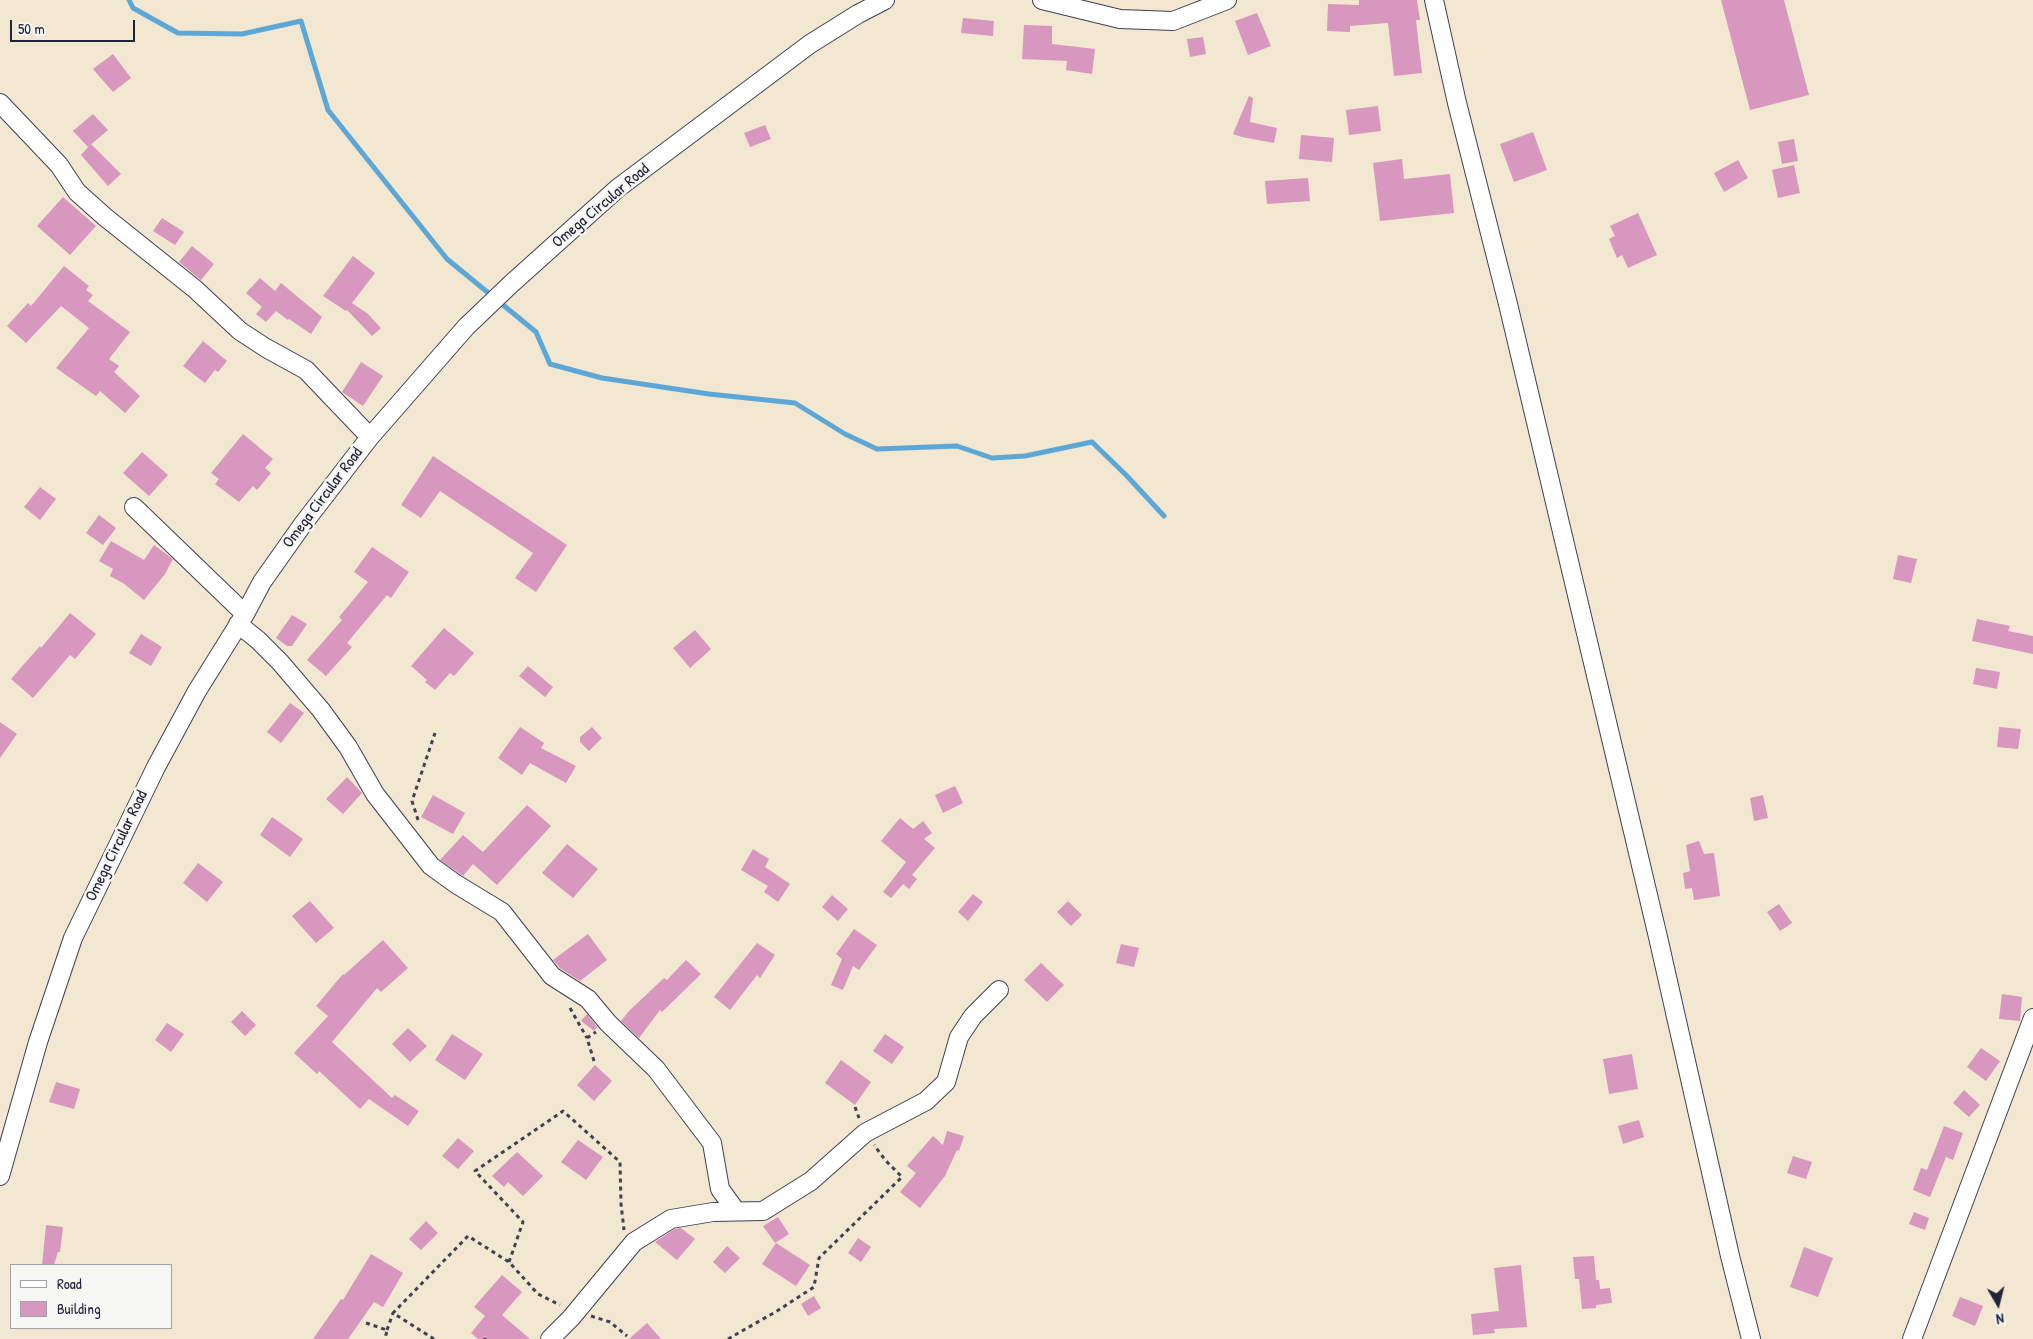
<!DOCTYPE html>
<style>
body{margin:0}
#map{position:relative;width:2033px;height:1339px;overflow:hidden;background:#f2e7d1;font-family:"Patrick Hand",sans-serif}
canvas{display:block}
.legend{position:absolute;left:10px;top:1264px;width:162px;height:65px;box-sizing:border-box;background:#f6f6f2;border:1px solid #a1a1a9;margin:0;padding:6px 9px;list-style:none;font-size:15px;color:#22223b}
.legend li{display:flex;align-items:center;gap:10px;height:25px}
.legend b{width:25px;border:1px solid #a1a1a9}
.north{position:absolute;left:1973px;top:1279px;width:50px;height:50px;-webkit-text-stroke:4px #f6f6f2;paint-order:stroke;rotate:172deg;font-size:14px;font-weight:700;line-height:20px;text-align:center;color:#22223b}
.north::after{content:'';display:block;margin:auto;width:18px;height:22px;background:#22223b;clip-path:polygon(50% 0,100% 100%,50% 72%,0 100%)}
.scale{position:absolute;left:10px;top:20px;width:125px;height:22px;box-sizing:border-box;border:2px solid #22223b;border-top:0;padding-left:6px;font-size:15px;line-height:18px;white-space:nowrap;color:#22223b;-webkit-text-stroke:4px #f6f6f2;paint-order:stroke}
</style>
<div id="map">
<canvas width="2033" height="1339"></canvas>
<ul class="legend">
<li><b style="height:6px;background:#fff"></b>Road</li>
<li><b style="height:14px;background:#d797bf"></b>Building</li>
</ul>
<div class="north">N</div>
<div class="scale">50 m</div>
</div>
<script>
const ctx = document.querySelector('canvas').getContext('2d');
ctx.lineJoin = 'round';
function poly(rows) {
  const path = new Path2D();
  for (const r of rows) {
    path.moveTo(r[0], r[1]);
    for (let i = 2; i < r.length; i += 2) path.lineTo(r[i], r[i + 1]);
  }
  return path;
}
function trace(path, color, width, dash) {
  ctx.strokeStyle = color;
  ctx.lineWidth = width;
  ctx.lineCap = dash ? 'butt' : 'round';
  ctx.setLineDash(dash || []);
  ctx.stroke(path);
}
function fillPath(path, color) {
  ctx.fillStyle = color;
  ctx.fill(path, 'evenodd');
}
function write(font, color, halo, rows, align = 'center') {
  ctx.font = font + ' "Patrick Hand",sans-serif';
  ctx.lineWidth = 5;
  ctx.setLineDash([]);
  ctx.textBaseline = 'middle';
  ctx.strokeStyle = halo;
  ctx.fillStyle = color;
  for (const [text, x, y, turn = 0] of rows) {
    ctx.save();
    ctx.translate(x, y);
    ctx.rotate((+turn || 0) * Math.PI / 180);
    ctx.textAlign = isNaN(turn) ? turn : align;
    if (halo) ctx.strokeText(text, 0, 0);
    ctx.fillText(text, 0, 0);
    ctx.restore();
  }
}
trace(poly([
 [129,0,133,8,178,33,242,34,301,21,328,110,447,259,536,332,550,364,602,378,709,394,795,403,845,434,877,449,957,446,992,458,1025,456,1092,442,1127,476,1164,516]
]), '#5ca7d5', 5);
fillPath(poly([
 [1359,0,1417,0,1420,20,1416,20,1422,73,1394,76,1388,23,1350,26,1350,32,1327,31,1328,4,1359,5],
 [1721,0,1784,0,1809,95,1750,110],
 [1257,13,1271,46,1248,55,1235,21],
 [963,18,994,21,993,36,961,33],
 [1024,25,1052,26,1052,44,1095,49,1092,74,1066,70,1067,61,1022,59],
 [1203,37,1206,54,1190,57,1187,39],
 [113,54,131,78,113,92,93,69],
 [1249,96,1253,98,1250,122,1277,128,1274,143,1242,137,1233,134],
 [1378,106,1381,131,1349,135,1346,110],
 [93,114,108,130,88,147,73,131],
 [765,125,771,139,750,147,744,133],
 [1533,132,1547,170,1514,182,1500,144],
 [1301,135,1334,138,1332,162,1299,159],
 [1794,139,1798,161,1782,164,1778,142],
 [91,144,121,174,108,186,81,155],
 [1402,159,1404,179,1450,174,1454,213,1380,221,1373,163],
 [1738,160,1748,178,1724,192,1714,173],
 [1794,165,1800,193,1778,198,1772,170],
 [1308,178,1310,201,1267,204,1265,181],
 [63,197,96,226,70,255,37,226],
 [1638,213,1657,255,1628,268,1622,255,1617,258,1609,239,1615,236,1610,226],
 [162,218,184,232,175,245,153,231],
 [192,246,214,264,201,280,179,262],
 [353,256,375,273,352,303,368,314,381,328,372,336,347,310,346,311,323,296],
 [64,266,89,286,86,290,93,295,88,301,130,332,109,359,119,366,114,372,140,396,125,413,100,391,96,396,56,368,89,328,61,306,26,343,7,326,28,303,31,306],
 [260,278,275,291,281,283,322,317,311,334,289,319,288,320,276,311,266,322,256,314,262,307,246,293],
 [203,341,227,361,218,372,215,370,205,383,183,366],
 [361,362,383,376,363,406,342,392],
 [243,434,273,459,265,468,271,473,257,490,253,486,239,502,215,484,219,479,211,473],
 [142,452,168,475,149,496,123,473],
 [433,456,567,545,536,592,515,578,533,553,440,491,421,518,401,505],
 [40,487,56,499,40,520,24,507],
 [99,515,116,528,103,545,86,533],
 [111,541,144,560,154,545,173,559,165,574,144,600,123,583,110,576,113,569,99,561],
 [372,547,409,572,391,598,387,595,347,643,352,647,326,676,307,660,342,620,339,617,368,582,354,572],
 [1898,555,1917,559,1911,583,1893,579],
 [70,613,96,634,75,659,70,655,33,698,11,679,40,646,41,648],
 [292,615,307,624,292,646,287,646,276,638],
 [1977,619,2010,626,2008,631,2033,636,2033,654,1972,641],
 [444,628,474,653,454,676,450,673,435,690,425,682,427,680,411,666],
 [695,630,711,649,690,668,673,648],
 [141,634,162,647,151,666,129,653],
 [528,666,553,687,545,697,519,676],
 [1976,668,2000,672,1997,689,1973,684],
 [290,703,304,713,281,743,267,732],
 [0,722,17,734,0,758],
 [520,727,544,743,541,748,576,766,566,783,530,763,522,775,498,758],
 [592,727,602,738,589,751,580,742,580,737],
 [1999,727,2021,729,2018,749,1997,747],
 [347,777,362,793,343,814,326,799],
 [955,786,963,803,943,813,935,795],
 [433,795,465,813,453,834,421,817],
 [1763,795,1768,818,1754,821,1750,798],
 [527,805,551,826,497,885,473,864,463,876,440,860,463,835,483,852],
 [272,817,303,839,290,857,260,835],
 [900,818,913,829,923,821,932,833,924,839,935,848,912,875,917,879,909,889,903,884,891,898,883,892,906,862,881,841],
 [1699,841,1704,854,1714,853,1720,896,1694,900,1692,888,1685,889,1683,873,1690,871,1686,845],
 [567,844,598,869,573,898,542,873],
 [753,849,769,859,765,867,790,884,778,902,764,892,768,886,741,870],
 [198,863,223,882,207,902,183,883],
 [973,894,983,902,968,921,958,912],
 [832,895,848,909,838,921,822,907],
 [310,901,334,928,316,943,292,916],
 [1068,901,1082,915,1071,926,1057,912],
 [1779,904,1792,923,1780,931,1767,912],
 [854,929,877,945,859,970,853,966,843,990,831,985,842,959,836,954],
 [588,934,607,960,580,981,560,968,553,960],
 [383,940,408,968,381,992,377,988,332,1042,392,1098,395,1095,419,1111,408,1126,369,1099,360,1109,319,1071,317,1074,294,1053,328,1016,316,1006,343,974,344,975],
 [757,943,775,955,760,978,757,975,730,1010,714,997],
 [1121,944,1139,948,1134,967,1116,963],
 [686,960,701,974,662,1012,660,1010,639,1038,621,1021,629,1011,664,978,667,980],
 [1041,963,1064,985,1047,1002,1024,980],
 [2002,994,2022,997,2020,1021,1999,1019],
 [242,1011,256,1025,245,1036,231,1022],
 [587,1014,597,1027,594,1031,581,1021],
 [167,1023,184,1034,171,1052,155,1040],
 [408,1028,427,1046,410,1062,392,1044],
 [452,1034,483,1054,465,1080,435,1060],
 [885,1034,904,1047,892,1064,873,1051],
 [1981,1048,2000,1061,1986,1081,1967,1067],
 [1632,1054,1638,1089,1609,1094,1603,1059],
 [841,1060,871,1082,855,1105,825,1083],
 [595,1065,612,1081,594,1101,577,1085],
 [56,1082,80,1089,74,1109,49,1102],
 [1964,1090,1980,1105,1969,1117,1953,1103],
 [1639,1120,1644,1137,1623,1144,1618,1126],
 [1944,1126,1963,1133,1953,1160,1946,1157,1930,1197,1913,1190,1921,1168,1927,1170],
 [947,1131,964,1136,959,1151,957,1150,945,1176,920,1208,900,1192,916,1173,907,1166,933,1136,943,1145],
 [458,1138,474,1151,458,1169,442,1156],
 [578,1140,603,1157,586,1180,561,1162],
 [517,1152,543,1176,523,1196,508,1182,504,1187,492,1176],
 [1793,1156,1812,1162,1806,1179,1787,1173],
 [1914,1212,1929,1218,1925,1230,1909,1224],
 [778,1217,789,1234,775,1243,763,1226],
 [426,1221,438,1233,421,1250,409,1239],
 [46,1225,63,1227,60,1252,58,1252,54,1265,42,1265],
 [681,1228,695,1239,677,1260,655,1242,675,1229],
 [858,1238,871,1247,861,1262,848,1253],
 [776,1243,810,1265,796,1286,762,1264],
 [727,1246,740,1258,725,1273,713,1262],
 [1804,1247,1833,1258,1818,1297,1790,1287],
 [371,1254,403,1273,383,1307,374,1302,348,1339,313,1339,341,1299,343,1300],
 [1594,1256,1596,1280,1599,1280,1600,1289,1610,1288,1612,1303,1596,1305,1596,1308,1582,1309,1579,1279,1575,1279,1573,1257],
 [1521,1265,1527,1327,1494,1329,1495,1333,1473,1335,1471,1314,1499,1311,1494,1268],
 [502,1275,522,1292,502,1315,530,1339,478,1339,471,1333,485,1316,474,1307],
 [814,1296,821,1308,808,1316,801,1304],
 [1960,1297,1983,1306,1975,1326,1952,1316],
 [647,1323,661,1339,629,1339]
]), '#d797bf');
const street = poly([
 [1042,0,1120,19,1173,21,1227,0],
 [1434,0,1457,103,1508,304,1658,937,1730,1256,1751,1339],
 [0,103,59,165,77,192,105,217,195,289,240,331,266,348,306,370,370,437],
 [134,507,245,614],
 [238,624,258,640,280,662,321,710,348,747,375,794,431,866,456,884,502,912,552,976,588,999,608,1023,656,1069,712,1143,720,1189,736,1211],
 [0,1176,38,1042,73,938,156,767,197,691,245,614,262,582,303,524,370,437,466,327,511,284,618,188,810,44,858,14,885,0],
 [550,1339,571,1318,634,1242,671,1219,713,1212,763,1211,811,1181,865,1133,926,1101,946,1082,959,1037,973,1016,999,990],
 [1912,1339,2033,1018]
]);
trace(street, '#414052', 20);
trace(poly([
 [418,820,412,801,435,733],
 [570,1008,587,1038],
 [594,1061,587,1038,596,1032],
 [855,1107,859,1118],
 [509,1262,523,1222,475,1171,563,1111,620,1162,621,1204,624,1230],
 [591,1316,610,1322,627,1336],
 [366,1323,387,1330,385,1339],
 [387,1330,393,1313],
 [434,1339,393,1313,468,1236,509,1262,538,1294,560,1305],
 [485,1339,485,1338],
 [728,1339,777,1311,814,1287,819,1258,902,1177,886,1161,874,1145]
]), '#414052', 3, [4, 4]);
trace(street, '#fff', 18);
write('16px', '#22223b', '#f6f6f2', [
 ["Omega Circular Road",601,206,-40],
 ["Omega Circular Road",323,498,-53],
 ["Omega Circular Road",117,846,-64]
]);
</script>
